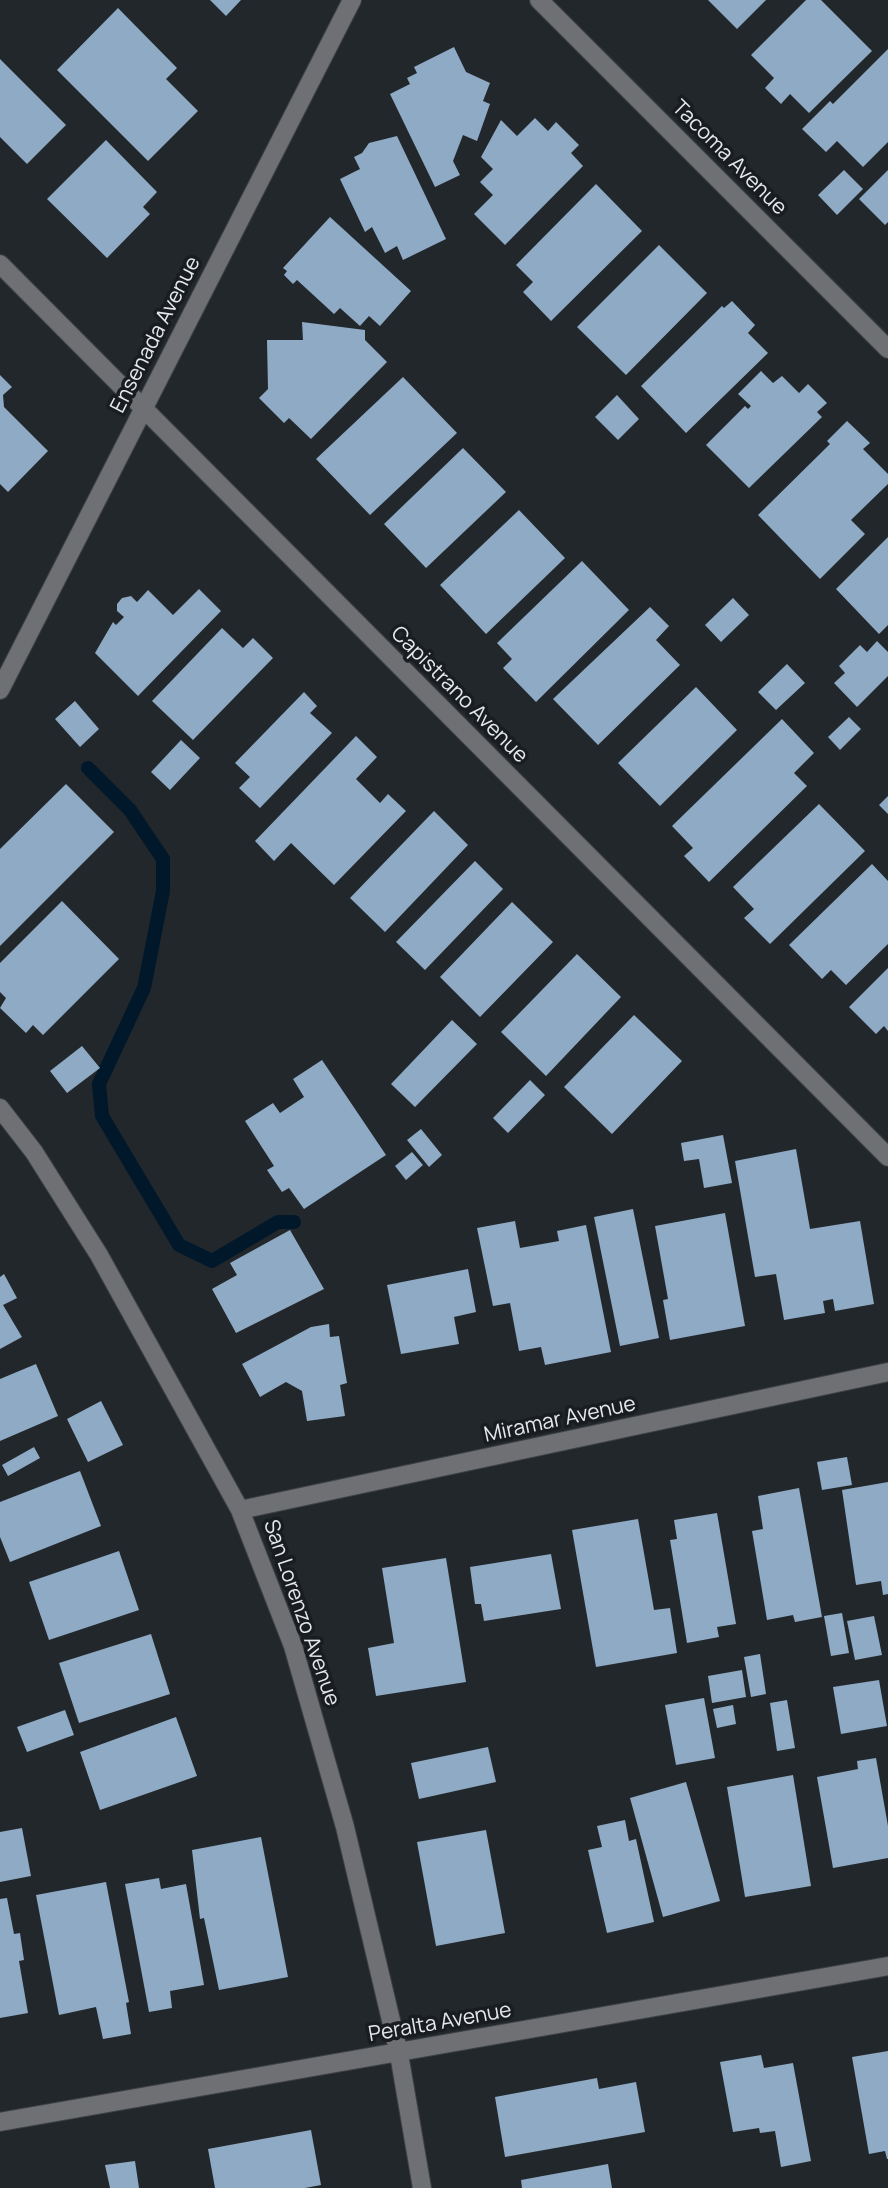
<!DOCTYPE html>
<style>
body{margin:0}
canvas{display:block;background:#22272b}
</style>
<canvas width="888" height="2188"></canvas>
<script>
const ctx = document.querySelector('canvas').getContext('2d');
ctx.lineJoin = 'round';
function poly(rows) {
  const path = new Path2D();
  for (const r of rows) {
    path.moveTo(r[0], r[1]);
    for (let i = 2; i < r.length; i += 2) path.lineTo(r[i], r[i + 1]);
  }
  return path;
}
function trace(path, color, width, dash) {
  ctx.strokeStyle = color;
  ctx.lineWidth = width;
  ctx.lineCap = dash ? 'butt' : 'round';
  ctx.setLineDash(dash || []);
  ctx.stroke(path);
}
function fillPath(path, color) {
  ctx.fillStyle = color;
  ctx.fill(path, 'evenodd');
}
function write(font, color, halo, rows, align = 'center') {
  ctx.font = font + ' Manrope,sans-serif';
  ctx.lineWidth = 7;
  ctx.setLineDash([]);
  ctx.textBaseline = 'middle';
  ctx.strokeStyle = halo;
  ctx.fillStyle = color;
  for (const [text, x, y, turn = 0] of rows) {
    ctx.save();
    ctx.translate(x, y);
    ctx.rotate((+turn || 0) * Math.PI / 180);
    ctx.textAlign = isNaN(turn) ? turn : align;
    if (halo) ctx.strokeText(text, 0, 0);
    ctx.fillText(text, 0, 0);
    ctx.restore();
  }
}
trace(poly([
 [88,768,130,810,163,859,163,891,144,988,99,1084,102,1116,179,1245,212,1261,278,1222,294,1222]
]), '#01172a', 14);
fillPath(poly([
 [210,0,241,0,226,16],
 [708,0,766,0,737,29],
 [806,0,821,0,872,51,809,113,790,94,781,104,765,88,774,78,751,55],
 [118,8,177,68,166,79,198,111,148,161,57,70],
 [454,47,466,72,490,83,483,101,490,104,477,141,463,135,453,161,460,175,435,187,390,94,410,84,407,78,417,73,414,67],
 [888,49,888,142,863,167,837,141,826,152,802,129,830,101,833,104],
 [0,59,66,125,27,164,0,137],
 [535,118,548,131,556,122,579,145,571,153,583,166,505,245,474,214,493,195,480,182,493,169,481,157,501,120,517,136],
 [397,136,446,239,403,260,397,246,385,253,372,227,365,232,340,179,360,169,354,157,362,153,369,143],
 [106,140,157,192,143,207,150,214,107,258,47,199],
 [844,170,863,189,837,215,818,195],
 [888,170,888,222,885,225,859,199],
 [596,184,642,231,551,321,523,292,533,282,516,265],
 [330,217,411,291,380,326,369,316,360,326,340,308,334,314,297,280,293,284,284,275,287,271,283,268],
 [659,245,707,293,626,375,577,327],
 [732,301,755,325,748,333,768,353,686,433,641,386,722,306,724,308],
 [302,322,365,330,365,340,387,362,311,439,289,418,284,423,259,398,268,389,267,340,303,340],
 [761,371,773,383,782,376,799,393,808,384,827,403,817,412,822,417,749,488,706,445,745,406,748,409,751,406,738,394],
 [0,375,12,387,3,395,4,407,48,451,8,492,0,484],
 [403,377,457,433,370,515,316,459],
 [617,395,639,419,618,440,595,417],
 [847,421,870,443,863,449,888,474,888,484,851,520,865,534,820,579,758,515,830,444,827,441],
 [463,448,506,492,426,568,384,524],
 [519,510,565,558,486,634,440,585],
 [888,537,888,625,879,634,836,589],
 [582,561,629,610,536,702,503,668,512,659,497,643],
 [199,589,221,611,138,696,95,653,113,622,116,625,124,617,117,611,117,604,122,598,131,596,137,602,148,590,173,615],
 [733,598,749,615,721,642,705,625],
 [650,607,669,626,656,640,680,665,598,745,553,699],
 [222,628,243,648,253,638,273,658,193,740,152,701],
 [877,641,888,652,888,676,857,707,834,683,845,673,839,666,860,645,867,652],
 [787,664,805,683,776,710,758,692],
 [696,687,737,730,660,806,618,763],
 [304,692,317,706,310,713,332,733,260,808,239,788,250,777,235,763],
 [75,701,99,729,80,747,55,719],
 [849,717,861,729,840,750,828,737],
 [782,719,814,753,794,773,807,786,709,882,684,856,693,848,672,826],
 [356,736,377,757,356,779,380,803,388,794,406,811,334,885,291,843,274,861,255,841],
 [181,740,200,758,170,790,151,772],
 [66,784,114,832,0,946,0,849],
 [888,796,888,814,879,805],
 [819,804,865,851,770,944,744,918,754,909,733,887],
 [434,811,468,845,385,932,350,898],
 [475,861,503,889,425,970,396,942],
 [872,864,888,881,888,944,846,985,831,970,822,979,789,945],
 [62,901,119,959,43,1035,33,1025,26,1033,0,1008,6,998,0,992,0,963],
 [512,902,553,942,480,1017,440,977],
 [577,954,621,997,546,1076,501,1032],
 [888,968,888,1031,884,1026,876,1034,849,1007],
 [634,1015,682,1061,612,1134,564,1087],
 [452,1020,477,1044,415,1107,391,1084],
 [82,1046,100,1068,67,1093,50,1071],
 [322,1060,386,1155,304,1209,289,1188,282,1192,267,1170,274,1166,245,1121,273,1103,280,1113,304,1097,293,1079],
 [530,1080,545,1095,508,1133,493,1118],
 [421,1129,442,1155,429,1167,407,1140],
 [723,1135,732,1183,704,1188,699,1159,684,1161,681,1143],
 [796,1149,810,1229,860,1221,874,1304,835,1311,833,1299,823,1301,825,1313,784,1320,776,1274,755,1277,735,1161],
 [412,1152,423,1165,406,1180,395,1166],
 [633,1209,659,1338,620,1346,594,1217],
 [725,1213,745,1326,670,1340,663,1300,668,1299,655,1226],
 [515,1221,520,1248,559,1241,557,1231,586,1225,611,1352,545,1365,541,1347,519,1351,510,1303,493,1306,477,1228],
 [290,1230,324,1289,236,1333,212,1289,237,1275,230,1263],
 [468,1269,476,1312,454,1317,459,1344,401,1354,387,1285],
 [4,1274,17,1298,3,1305,22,1337,0,1349,0,1277],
 [329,1324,330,1337,339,1336,347,1383,340,1385,345,1416,307,1421,302,1391,286,1382,260,1397,242,1364,311,1327],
 [36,1364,58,1416,0,1441,0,1379],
 [101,1401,123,1445,88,1462,67,1419],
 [34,1447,40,1458,8,1476,2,1465],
 [847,1457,852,1485,822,1490,817,1462],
 [80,1471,101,1526,10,1562,0,1537,0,1502],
 [888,1482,888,1594,883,1595,881,1581,856,1585,842,1490],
 [799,1488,822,1617,795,1622,793,1615,767,1620,752,1531,763,1529,758,1496],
 [717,1513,736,1624,717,1627,719,1637,687,1643,670,1540,677,1539,674,1520],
 [638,1519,654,1610,670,1608,677,1653,596,1667,572,1530],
 [119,1551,139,1610,49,1640,29,1582],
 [551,1554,561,1609,484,1621,481,1604,475,1604,470,1567],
 [446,1558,466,1682,376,1696,368,1648,394,1643,382,1568],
 [842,1613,849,1653,831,1656,824,1616],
 [874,1616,882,1655,855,1660,847,1621],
 [151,1634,170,1694,79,1723,59,1663],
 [760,1654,766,1694,751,1697,744,1657],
 [742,1670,746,1697,712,1703,708,1676],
 [879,1680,887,1726,841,1734,833,1687],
 [704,1698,715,1758,676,1765,665,1705],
 [787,1700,795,1748,777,1751,770,1703],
 [733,1705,736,1724,717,1728,713,1709],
 [65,1710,74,1735,27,1752,17,1727],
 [176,1717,197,1776,100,1810,80,1752],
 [488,1747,496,1782,419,1799,411,1763],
 [876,1758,888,1826,888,1858,833,1868,817,1777,858,1769,857,1761],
 [793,1775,811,1886,745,1897,727,1787],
 [686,1782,720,1901,663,1917,630,1798],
 [625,1820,629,1841,636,1839,654,1922,607,1933,588,1850,602,1847,597,1826],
 [22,1828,31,1876,0,1882,0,1832],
 [486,1830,505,1933,436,1946,417,1842],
 [261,1837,288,1977,219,1990,204,1918,200,1919,192,1850],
 [159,1878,161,1889,186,1884,204,1985,170,1991,172,2008,149,2012,125,1884],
 [106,1882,129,2002,126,2003,131,2034,103,2039,96,2007,59,2015,36,1895],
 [7,1898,14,1934,20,1933,24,1960,19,1961,28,2013,0,2018,0,1899],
 [888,2051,888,2159,887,2159,885,2151,869,2154,852,2057],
 [761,2055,764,2068,793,2063,811,2161,781,2167,775,2131,760,2133,759,2128,733,2132,720,2062],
 [597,2078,599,2089,636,2082,645,2132,505,2157,495,2097],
 [311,2130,321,2185,305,2188,215,2188,208,2149],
 [135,2161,139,2188,110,2188,105,2165],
 [608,2164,612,2188,522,2188,521,2180]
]), '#8eaac4');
const minor = poly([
 [539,0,888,349],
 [0,264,888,1157],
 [0,690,352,0],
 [0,1108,34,1152,99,1255,240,1510,293,1646,345,1827,399,2054,422,2188],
 [240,1510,888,1372],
 [0,2122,888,1966]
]);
trace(minor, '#3d4246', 20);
trace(minor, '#6e7073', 18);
write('21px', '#e6e9ec', '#191d21', [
 ["Tacoma Avenue",729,158,45],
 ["Ensenada Avenue",156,335,-63],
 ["Capistrano Avenue",459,695,45],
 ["Miramar Avenue",560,1420,-12],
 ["San Lorenzo Avenue",301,1613,71],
 ["Peralta Avenue",440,2023,-10]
]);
</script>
